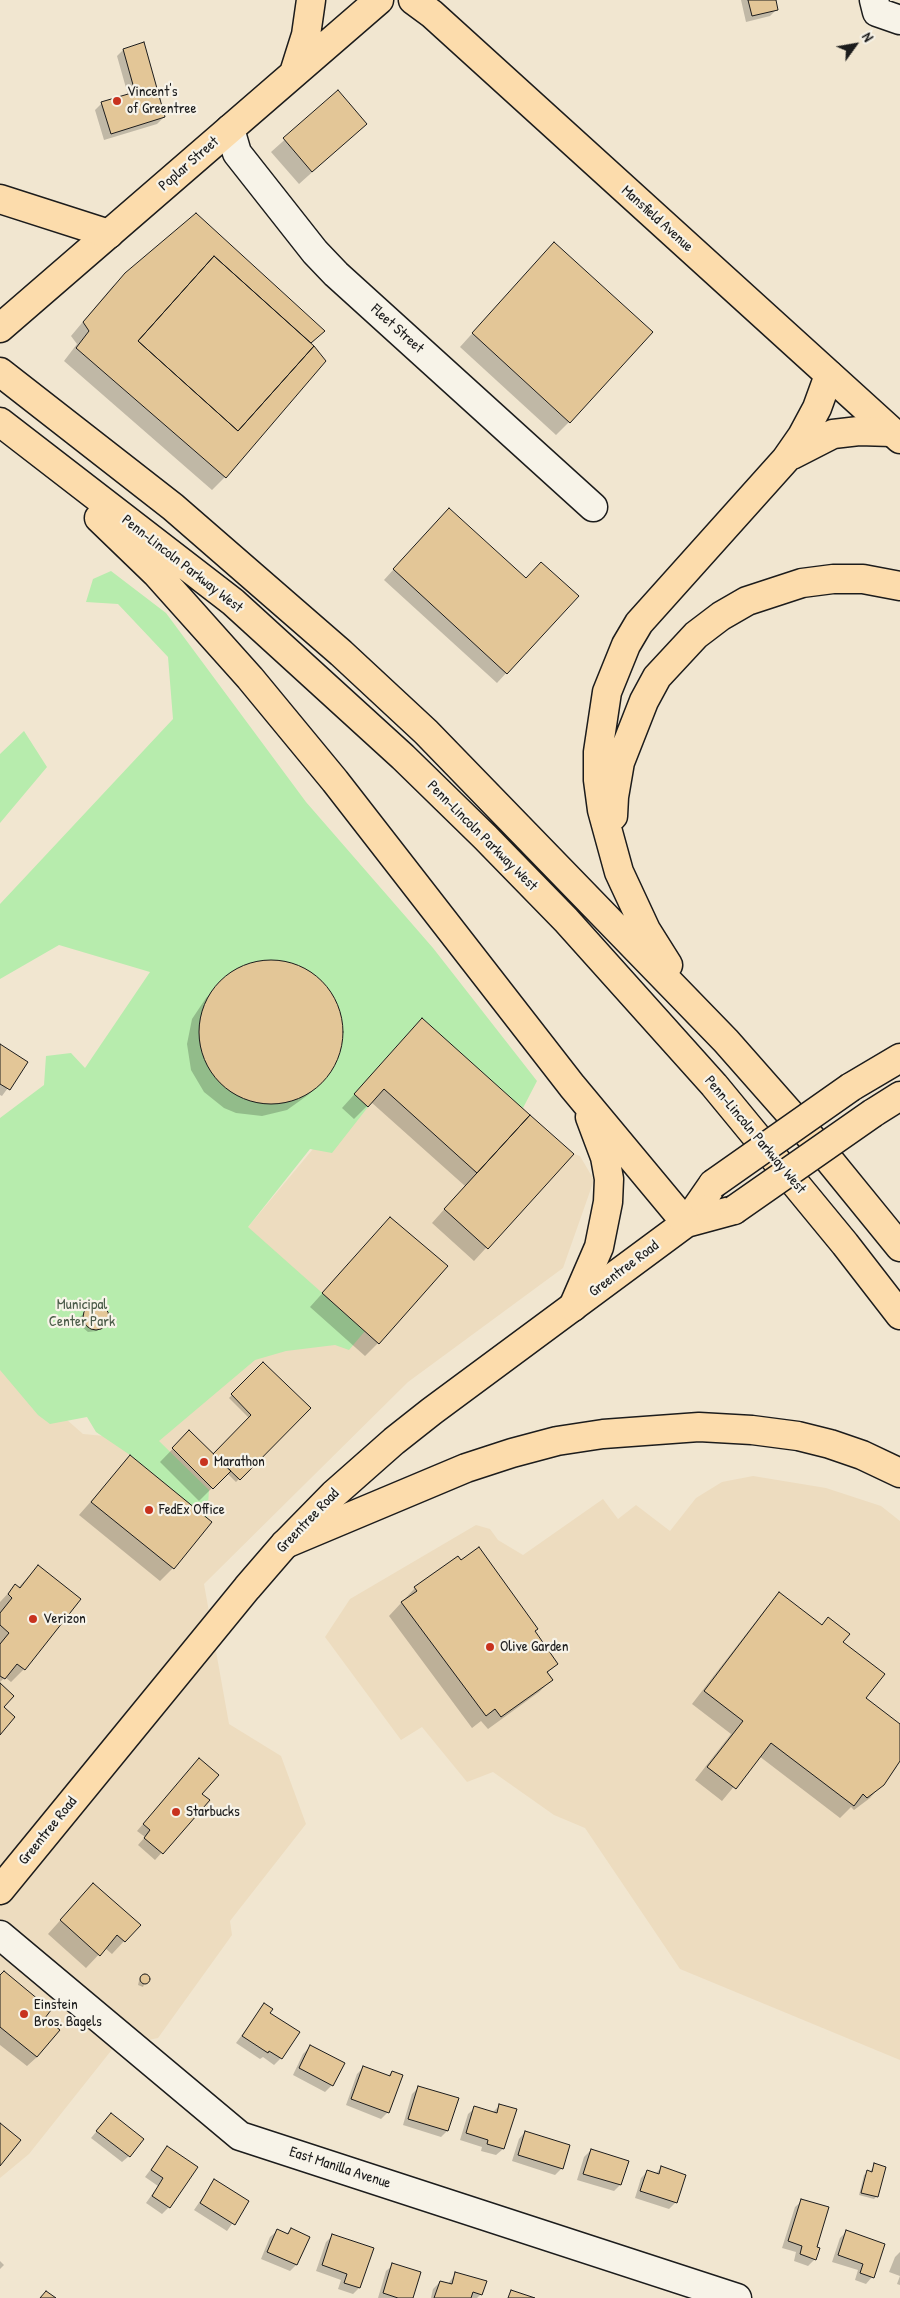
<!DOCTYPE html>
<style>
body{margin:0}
#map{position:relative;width:900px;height:2298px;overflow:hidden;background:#f1e6d0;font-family:"Patrick Hand",sans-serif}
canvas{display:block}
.north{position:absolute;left:830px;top:20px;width:50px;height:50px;-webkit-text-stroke:4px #f7f3e8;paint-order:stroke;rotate:58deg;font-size:14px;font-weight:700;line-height:20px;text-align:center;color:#1c1c1c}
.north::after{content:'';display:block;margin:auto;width:18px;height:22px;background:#1c1c1c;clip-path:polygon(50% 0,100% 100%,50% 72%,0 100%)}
</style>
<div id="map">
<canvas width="900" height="2298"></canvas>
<div class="north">N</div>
</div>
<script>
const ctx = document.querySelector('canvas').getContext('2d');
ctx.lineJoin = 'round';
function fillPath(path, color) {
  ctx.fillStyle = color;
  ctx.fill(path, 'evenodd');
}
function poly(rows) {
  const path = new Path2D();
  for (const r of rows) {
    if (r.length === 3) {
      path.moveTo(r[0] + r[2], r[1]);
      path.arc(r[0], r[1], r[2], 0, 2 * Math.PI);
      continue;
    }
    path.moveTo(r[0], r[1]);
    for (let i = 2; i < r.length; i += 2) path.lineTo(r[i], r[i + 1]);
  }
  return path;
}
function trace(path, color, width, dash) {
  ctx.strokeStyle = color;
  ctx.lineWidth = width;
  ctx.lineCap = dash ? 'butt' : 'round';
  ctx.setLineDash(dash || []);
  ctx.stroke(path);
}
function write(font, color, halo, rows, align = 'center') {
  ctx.font = font + ' "Patrick Hand",sans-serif';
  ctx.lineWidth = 4.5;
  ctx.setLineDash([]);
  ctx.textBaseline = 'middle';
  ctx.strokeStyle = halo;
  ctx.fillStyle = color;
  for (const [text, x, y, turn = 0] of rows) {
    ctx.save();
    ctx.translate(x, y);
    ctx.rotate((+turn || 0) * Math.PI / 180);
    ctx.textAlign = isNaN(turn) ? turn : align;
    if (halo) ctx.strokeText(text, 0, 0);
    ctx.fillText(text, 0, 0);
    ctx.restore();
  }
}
fillPath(poly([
 [422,1018,574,1154,580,1156,594,1180,563,1268,408,1382,204,1584,229,1724,281,1756,306,1824,230,1921,232,1935,158,2038,114,2047,29,2154,0,2178,0,1361,83,1434,159,1441,248,1227],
 [753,1476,826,1488,881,1506,900,1521,900,2060,680,1969,585,1828,554,1815,493,1772,467,1782,422,1727,401,1740,325,1637,350,1599,476,1525,490,1529,498,1540,523,1555,603,1499,618,1519,636,1505,670,1531,696,1498,722,1482]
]), '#eddcbf');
fillPath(poly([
 [111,571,166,613,306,802,433,948,537,1081,523,1108,412,1030,377,1068,368,1107,332,1153,310,1149,248,1227,365,1331,349,1350,335,1345,286,1351,255,1360,159,1441,209,1490,207,1519,130,1455,96,1432,87,1417,50,1424,38,1415,0,1370,0,1118,44,1085,46,1056,71,1053,85,1068,150,972,59,945,0,979,0,904,173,719,168,657,118,604,86,602,93,579],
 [24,731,47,767,0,823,0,754]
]), '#b7ecad');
fillPath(poly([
 [775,0,777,9,770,16,746,22,741,0],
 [123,50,164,117,157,124,104,140,95,110,102,103,128,95,117,56],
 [338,92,366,124,299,184,271,152],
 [196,214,323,331,310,344,225,477,212,490,64,361,77,344,71,336,112,287],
 [541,257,569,422,556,435,460,347],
 [439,519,525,580,577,596,497,683,384,580],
 [268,962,294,965,316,978,333,998,341,1022,340,1048,330,1072,322,1081,308,1095,287,1110,262,1116,236,1113,224,1108,204,1092,191,1070,187,1044,192,1019,206,998,220,984,243,967],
 [422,1019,572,1154,474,1261,432,1223,465,1186,371,1102,354,1119,342,1108],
 [0,1045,26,1063,2,1096,0,1095],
 [378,1231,378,1343,365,1356,310,1307],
 [92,1306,100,1306,106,1312,107,1319,97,1331,88,1332,81,1326,80,1317],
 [263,1363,309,1408,236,1482,227,1473,199,1501,160,1462,189,1432,213,1455,249,1418,229,1398],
 [130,1457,173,1568,160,1581,79,1515],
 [458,1558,534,1631,557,1664,547,1673,552,1679,539,1692,488,1729,481,1721,472,1728,389,1616,415,1588],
 [38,1566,24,1669,11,1682,5,1677,0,1682,0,1602,15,1586,18,1588],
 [779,1594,821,1626,828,1619,842,1642,865,1698,900,1726,900,1758,896,1768,870,1798,854,1810,851,1807,840,1818,759,1756,722,1801,695,1780,731,1734,692,1704,767,1607],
 [193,1766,201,1794,208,1801,155,1860,138,1845,145,1837,137,1831],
 [93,1884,139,1925,112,1954,105,1948,86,1968,48,1934],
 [145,1973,147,1977,143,1987,138,1985,140,1977],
 [0,1976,37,2057,27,2066,0,2045],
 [264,2005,269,2013,281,2058,274,2065,263,2057,260,2059,236,2043],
 [310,2047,332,2085,325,2092,293,2075,303,2054],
 [364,2067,388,2076,392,2072,388,2112,381,2119,346,2105,357,2074],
 [419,2087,447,2131,441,2137,403,2125,412,2094],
 [500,2105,515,2110,503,2149,496,2155,481,2151,482,2147,460,2140,468,2114,475,2108,493,2112],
 [111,2114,129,2156,122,2162,91,2138],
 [525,2132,562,2168,555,2175,512,2161,519,2139],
 [167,2148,169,2207,162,2214,146,2203,158,2186,145,2177],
 [591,2150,627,2162,620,2185,614,2191,577,2180,584,2157],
 [875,2164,877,2196,874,2199,859,2195,864,2175,870,2172],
 [661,2168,676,2202,669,2209,635,2198,641,2178,647,2172,655,2174],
 [214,2181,248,2201,227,2231,194,2210],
 [802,2201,815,2259,808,2266,794,2261,796,2252,782,2248,795,2207],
 [291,2230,308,2237,296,2265,290,2271,261,2259,270,2237,277,2231,286,2234],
 [846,2232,872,2277,866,2284,855,2280,858,2270,832,2262,840,2238],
 [333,2235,359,2288,353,2294,338,2289,341,2280,316,2271,326,2242],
 [900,2252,900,2276,889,2272,895,2257],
 [0,2261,4,2265,0,2269],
 [393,2265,412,2298,378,2298,386,2271],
 [456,2273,481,2294,477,2298,431,2298,433,2289,440,2282,448,2284],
 [900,2276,900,2285,897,2284]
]), '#0003');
const building = poly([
 [748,0,776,0,778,10,752,16,748,0],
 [144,42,165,117,111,134,101,102,135,92,123,49,144,42],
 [338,90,367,124,312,172,283,138,338,90],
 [196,213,325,331,311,343,214,256,138,341,238,431,314,346,326,361,226,478,76,348,89,331,83,322,125,273,196,213],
 [554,242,653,332,570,423,472,333,554,242],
 [214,256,314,346,238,431,138,341,214,256],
 [449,508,526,578,541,562,579,596,507,674,393,569,449,508],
 [271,1032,72],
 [422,1018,530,1115,477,1173,384,1089,368,1107,354,1094,422,1018],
 [0,1044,28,1062,10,1090,0,1084,0,1044],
 [530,1115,574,1154,488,1249,444,1209,530,1115],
 [390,1217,448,1266,379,1344,322,1293,390,1217],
 [96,1317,13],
 [263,1362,311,1408,240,1480,213,1454,251,1415,231,1394,263,1362],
 [189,1430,231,1471,213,1489,172,1448,189,1430],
 [130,1455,212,1522,174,1569,91,1502,130,1455],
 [479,1547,538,1629,535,1631,558,1664,547,1672,553,1680,501,1717,495,1709,486,1716,401,1602,417,1591,414,1587,458,1556,461,1560,479,1547],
 [38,1565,81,1599,25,1670,17,1664,5,1679,0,1676,0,1644,9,1633,0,1625,0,1613,12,1598,8,1594,15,1584,20,1588,38,1565],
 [779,1592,822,1625,828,1617,850,1634,843,1642,885,1674,866,1698,900,1724,900,1761,884,1785,867,1798,863,1794,854,1806,771,1743,736,1789,707,1767,743,1721,704,1691,779,1592],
 [0,1683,14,1696,4,1707,15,1717,0,1735,0,1683],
 [199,1758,219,1775,202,1794,210,1800,163,1854,144,1838,150,1830,143,1824,199,1758],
 [93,1883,141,1925,125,1942,117,1935,100,1956,60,1920,93,1883],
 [4,1971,51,2010,45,2018,60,2030,37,2057,0,2027,0,1975,4,1971],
 [145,1979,5],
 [264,2003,273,2009,270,2013,300,2032,282,2059,269,2051,268,2053,242,2036,264,2003],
 [310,2045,345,2063,333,2086,299,2068,310,2045],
 [363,2066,390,2076,392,2071,403,2075,389,2113,351,2099,363,2066],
 [418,2086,459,2098,448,2131,408,2119,418,2086],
 [499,2104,517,2109,504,2149,487,2144,488,2140,466,2133,474,2106,497,2113,499,2104],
 [111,2113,144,2139,130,2157,96,2131,111,2113],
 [0,2123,21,2140,0,2166,0,2123],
 [525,2131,570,2145,563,2169,518,2155,525,2131],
 [167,2146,198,2167,170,2208,152,2196,163,2178,151,2170,167,2146],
 [591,2149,629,2161,621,2185,583,2174,591,2149],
 [874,2163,886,2167,878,2197,861,2193,867,2170,872,2172,874,2163],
 [661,2166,686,2175,677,2203,640,2191,647,2170,659,2174,661,2166],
 [214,2179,249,2201,235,2225,200,2203,214,2179],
 [801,2199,829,2207,817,2247,820,2248,816,2260,800,2254,802,2246,788,2241,801,2199],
 [291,2228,310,2237,297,2265,267,2252,277,2229,288,2234,291,2228],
 [846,2230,885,2244,874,2278,860,2273,863,2264,838,2255,846,2230],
 [332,2234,374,2248,360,2288,344,2283,347,2274,322,2265,332,2234],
 [392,2263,421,2272,413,2298,398,2298,383,2293,392,2263],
 [455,2272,487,2281,482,2295,473,2292,471,2298,434,2298,440,2281,452,2284,455,2272],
 [511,2290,535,2298,508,2298,511,2290],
 [46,2291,56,2298,40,2298,46,2291]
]);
fillPath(building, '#e3c697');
trace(building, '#1c1c1c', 1);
const minor = poly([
 [874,0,877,12,900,20],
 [230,129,237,153,315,252,336,274,593,507],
 [0,1935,240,2136,737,2298]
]);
const major = poly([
 [413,0,432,14,900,439],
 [294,73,306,35,311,0],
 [0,328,379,0],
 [851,1087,900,1058],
 [873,1113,900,1096],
 [686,1223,734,1210],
 [0,1890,247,1588,285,1544,334,1494,394,1441,432,1411,686,1223,713,1184]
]);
const highway = poly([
 [0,199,109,234],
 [0,372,173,507,341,653,426,732,726,1041,808,1134,900,1247],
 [0,422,233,602,403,757,485,837,566,920,714,1085,845,1244,900,1315],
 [792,455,833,434,859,431,892,432],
 [99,518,156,573,250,678,335,781,572,1086,686,1223],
 [613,816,614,797,620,762,644,701,657,677,696,635,721,616,747,601,802,583,833,579,863,579,900,586],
 [668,965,646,930,619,872,602,810,598,780,598,752,607,692,626,645,639,623,786,459,802,436,817,408,829,375],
 [573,1307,599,1247,608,1202,609,1179,605,1157,590,1117],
 [285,1544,466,1468,512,1453,557,1441,603,1434,699,1427,752,1430,798,1436,830,1444,862,1455,900,1473]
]);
trace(minor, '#1c1c1c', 31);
trace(major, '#1c1c1c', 31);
trace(highway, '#1c1c1c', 31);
trace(minor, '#f7f3e8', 28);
trace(major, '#fcdcac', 28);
trace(highway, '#fcdcac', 28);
const majorBridge = poly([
 [713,1184,851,1087],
 [734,1210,873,1113]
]);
trace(majorBridge, '#1c1c1c', 31, []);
trace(majorBridge, '#fcdcac', 28);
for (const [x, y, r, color] of [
 [117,101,5,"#c8321e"],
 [204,1462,5,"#c8321e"],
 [149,1510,5,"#c8321e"],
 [33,1619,5,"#c8321e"],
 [490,1647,5,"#c8321e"],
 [176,1812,5,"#c8321e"],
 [24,2014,5,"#c8321e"]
]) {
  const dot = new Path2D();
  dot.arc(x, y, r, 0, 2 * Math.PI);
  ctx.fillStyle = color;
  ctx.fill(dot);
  trace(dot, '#f7f3e8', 2);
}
write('15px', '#1c1c1c', '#f7f3e8', [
 ["Vincent's",127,92],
 ["of Greentree",127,109],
 ["Marathon",214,1462],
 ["FedEx Office",159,1510],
 ["Verizon",43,1619],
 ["Olive Garden",500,1647],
 ["Starbucks",186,1812],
 ["Einstein",34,2005],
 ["Bros. Bagels",34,2022]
], 'left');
write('15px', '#1c1c1c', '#f7f3e8', [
 ["Poplar Street",189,164,-41],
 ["Mansfield Avenue",657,219,42],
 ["Fleet Street",397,329,42],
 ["Penn-Lincoln Parkway West",182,564,38],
 ["Penn-Lincoln Parkway West",482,836,45],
 ["Penn-Lincoln Parkway West",755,1135,50],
 ["Greentree Road",624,1269,-37],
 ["Greentree Road",308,1521,-46],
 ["Greentree Road",48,1831,-51],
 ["East Manilla Avenue",340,2168,18]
]);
write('15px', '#4a5a48', '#f7f3e8', [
 ["Municipal",82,1305],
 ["Center Park",82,1322]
]);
</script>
